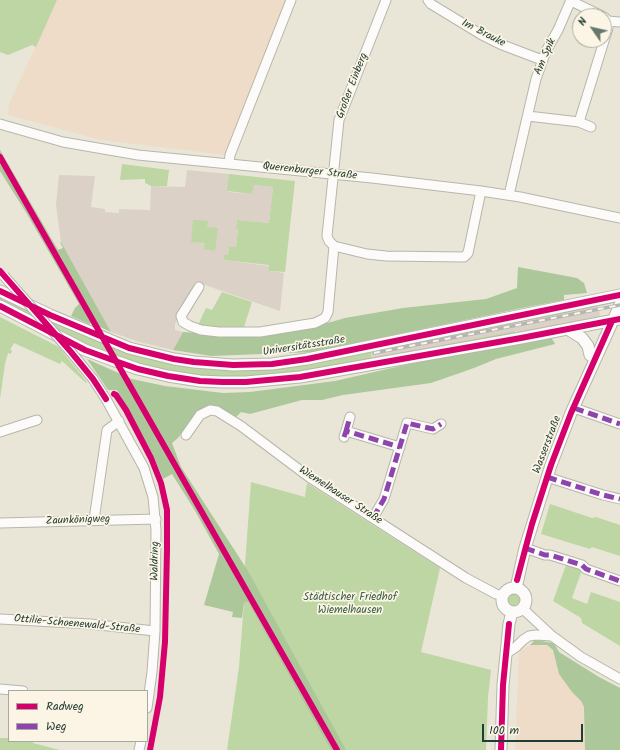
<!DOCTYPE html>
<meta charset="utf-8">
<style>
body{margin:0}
#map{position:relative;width:620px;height:750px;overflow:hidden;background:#eae6d7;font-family:Kalam,sans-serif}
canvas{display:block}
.legend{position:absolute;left:8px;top:690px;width:140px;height:52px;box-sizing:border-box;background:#fcf5e5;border:1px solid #a4ab9e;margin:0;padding:5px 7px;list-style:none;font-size:12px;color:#1f3d34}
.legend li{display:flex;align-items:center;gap:8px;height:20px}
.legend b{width:20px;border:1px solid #a4ab9e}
.north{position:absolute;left:572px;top:8px;width:40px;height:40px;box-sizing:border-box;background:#fcf5e5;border:1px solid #a4ab9e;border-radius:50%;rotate:304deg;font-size:11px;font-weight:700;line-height:16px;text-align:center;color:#1f3d34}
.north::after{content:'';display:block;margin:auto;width:14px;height:18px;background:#66786d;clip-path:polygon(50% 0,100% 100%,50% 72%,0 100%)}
.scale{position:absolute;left:482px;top:724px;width:101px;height:18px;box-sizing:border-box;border:2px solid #1f3d34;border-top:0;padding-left:5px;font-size:12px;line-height:14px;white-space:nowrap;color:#1f3d34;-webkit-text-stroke:3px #fcf5e5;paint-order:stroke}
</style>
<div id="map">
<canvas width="620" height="750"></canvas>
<ul class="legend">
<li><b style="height:5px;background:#d6006c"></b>Radweg</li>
<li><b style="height:5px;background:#8e44ad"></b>Weg</li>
</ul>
<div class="north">N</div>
<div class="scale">100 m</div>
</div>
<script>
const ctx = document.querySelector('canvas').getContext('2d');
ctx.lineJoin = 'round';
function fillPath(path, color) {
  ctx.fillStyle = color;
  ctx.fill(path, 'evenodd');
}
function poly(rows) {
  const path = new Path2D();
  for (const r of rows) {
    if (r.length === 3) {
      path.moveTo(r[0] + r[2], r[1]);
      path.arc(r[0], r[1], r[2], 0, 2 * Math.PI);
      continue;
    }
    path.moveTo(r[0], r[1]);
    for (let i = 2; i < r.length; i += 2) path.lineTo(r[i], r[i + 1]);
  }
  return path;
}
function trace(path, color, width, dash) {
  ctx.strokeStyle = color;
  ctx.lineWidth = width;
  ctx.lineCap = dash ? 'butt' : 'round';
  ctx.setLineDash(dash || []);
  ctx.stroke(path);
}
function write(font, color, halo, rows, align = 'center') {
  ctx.font = font + ' Kalam,sans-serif';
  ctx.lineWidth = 3.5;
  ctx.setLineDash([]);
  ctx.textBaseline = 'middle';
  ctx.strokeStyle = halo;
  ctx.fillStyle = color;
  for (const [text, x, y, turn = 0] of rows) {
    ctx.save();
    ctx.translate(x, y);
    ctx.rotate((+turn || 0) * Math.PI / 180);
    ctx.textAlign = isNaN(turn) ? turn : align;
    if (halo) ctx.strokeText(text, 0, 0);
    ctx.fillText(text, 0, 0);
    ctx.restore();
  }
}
fillPath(poly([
 [57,0,286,0,225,155,101,140,8,115,9,104],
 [530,645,547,645,553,650,559,674,572,692,581,701,584,707,585,750,515,750,519,652]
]), '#eedcc9');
fillPath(poly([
 [187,170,229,174,228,192,252,194,253,185,273,187,269,223,237,220,236,228,238,229,236,247,229,246,228,255,224,255,223,260,269,266,269,271,284,273,280,311,199,283,183,307,175,324,175,330,183,332,173,350,139,342,111,332,61,242,56,205,59,175,95,176,91,207,105,209,105,212,119,213,119,209,150,210,151,186,185,187],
 [595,305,599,308,600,315,597,318,593,319,517,333,517,331,373,359,371,351,514,324,516,323,515,321]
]), '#dbd1c7');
fillPath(poly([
 [0,0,57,0,36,47,32,45,8,55,0,52],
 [122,164,169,170,167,186,151,186,145,183,145,179,120,180],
 [229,174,295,181,285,272,269,271,269,265,223,260,224,255,228,255,229,246,236,247,238,229,236,229,237,220,269,223,273,187,254,185,252,194,227,191],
 [193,220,208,221,207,227,218,228,215,251,204,249,205,243,191,242],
 [222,292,252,302,243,330,212,329,198,325,206,308,212,310],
 [0,294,64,325,220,368,513,321,514,324,371,351,372,359,515,331,516,333,355,364,259,378,187,376,133,364,70,338,0,302],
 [0,317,59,347,87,382,86,383,62,361,60,364,14,343,10,350,12,350,11,354,8,353,5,364,0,399],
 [251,482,305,497,307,483,440,568,421,652,491,670,488,697,486,750,339,750,244,579],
 [550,504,592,518,596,517,620,525,620,556,592,547,590,549,541,534],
 [566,565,582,570,572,598,587,604,591,592,620,602,620,646,582,623,581,618,553,601],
 [514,600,7],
 [248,602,315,719,331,750,227,750,239,667,244,603],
 [0,738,9,738,9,741,33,741,33,743,60,750,0,750]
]), '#bdd6a3');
fillPath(poly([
 [0,150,58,250,63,248,60,242,61,242,111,332,98,326,95,322,89,324,71,316,75,308,79,304,27,214,0,171],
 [518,267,577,278,584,283,587,293,564,295,564,300,522,308,314,352,211,356,173,350,183,332,250,337,303,330,345,318,403,308,486,299,517,288],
 [551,337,555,344,496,359,474,368,431,383,343,395,322,400,302,400,250,414,241,412,234,419,210,407,198,411,178,438,172,443,181,467,248,571,346,750,331,750,248,602,244,603,242,618,232,617,233,612,204,605,219,554,194,509,172,474,163,479,152,453,117,390,108,390,87,359,132,379,165,386,223,393,250,392,335,381,466,351],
 [535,640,554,643,559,652,599,677,620,688,620,750,585,750,584,707,581,701,572,692,559,674,553,650,547,645,530,645]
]), '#acc79a');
const minor = poly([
 [386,0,339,120,327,236,329,241,334,246,367,254,386,256,464,257,468,253,481,191],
 [428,0,431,4,482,35,500,44,542,60],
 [571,1,602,16],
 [608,21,620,22],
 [528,116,579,122,608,28,608,21,604,17],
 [579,122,591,127],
 [0,124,63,142,138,155,372,178,481,191,520,197,620,218],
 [229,164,230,155,291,0],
 [509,195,536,79,546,51,558,30,571,0],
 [199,287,186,308,181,316,183,322,190,326,201,330,219,332,260,332,315,323,325,318,328,312,334,246],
 [93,379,106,399,138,457,144,468,153,497,156,530,155,631,152,672,147,708],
 [574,408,620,424],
 [346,431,350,417],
 [0,432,37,420],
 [186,435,200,415,210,410,217,411,241,426,309,477,466,578,496,594,503,596],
 [344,437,346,431,400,447],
 [547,477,603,495,620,499],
 [373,518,384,499,407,423,433,429,441,424],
 [94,520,107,430,119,421],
 [0,523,156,519],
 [525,548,545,555,550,555,582,565,586,569,620,581],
 [523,609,552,636,581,657,620,679],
 [0,619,90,624,155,631],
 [507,653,516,647,523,640,529,636,536,635,552,636],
 [0,689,23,691],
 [139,750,141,741]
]);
const major = poly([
 [0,291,50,315,129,348,174,359,194,362,233,365,272,364,307,359,620,295],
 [0,306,85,350,118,362,138,369,168,376,200,381,222,382,246,382,300,377,521,338,620,319],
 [569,330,582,338,588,346,590,355],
 [514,600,12],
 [516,588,525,548,551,465,571,413,620,305],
 [501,750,503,685,509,624,512,612]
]);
trace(minor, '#b5b6ac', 11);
trace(major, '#b5b6ac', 13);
trace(minor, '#fcfbf9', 9);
trace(major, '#fcfbf9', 11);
const rail = poly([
 [374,353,620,305]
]);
trace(rail, '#b3b6b2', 3.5);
trace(rail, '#fcf5e5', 2, [6]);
const minorBridge = poly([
 [4,276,71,352,93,379]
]);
trace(minorBridge, '#b5b6ac', 11, []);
trace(minorBridge, '#fcfbf9', 9);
trace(poly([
 [574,408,620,424],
 [346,431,350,417],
 [344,437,346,431,400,447],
 [547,477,603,495,620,499],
 [373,518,384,499,407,423,433,429,441,424],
 [525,548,545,555,550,555,582,565,586,569,620,581]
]), '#8e44ad', 5, [10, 5]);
trace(poly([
 [0,157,337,750],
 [0,271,71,352,93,379,106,399],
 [0,291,50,315,129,348,174,359,194,362,233,365,272,364,307,359,620,295],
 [0,306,85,350,118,362,138,369,168,376,200,381,222,382,246,382,300,377,521,338,620,319],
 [114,394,116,395,126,410,151,458,161,483,167,510,167,550,165,642,160,697,150,750],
 [517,580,532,524,551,465,571,413,612,321],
 [501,750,503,685,509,624]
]), '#d6006c', 6);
write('11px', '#1f3d34', '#fcf5e5', [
 ["Im Brauke",483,34,27],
 ["Am Spik",546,57,-67],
 ["Großer Einberg",353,86,-69],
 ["Querenburger Straße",310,172,6],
 ["Universitätsstraße",304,347,-9],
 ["Wasserstraße",548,445,-69],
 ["Wiemelhauser Straße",340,496,33],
 ["Zaunkönigweg",78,521,-2],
 ["Waldring",156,561,-89],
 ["Ottilie-Schoenewald-Straße",77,625,5]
]);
write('11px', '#3d6045', '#fcf5e5', [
 ["Städtischer Friedhof",350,598],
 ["Wiemelhausen",350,611]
]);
</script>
